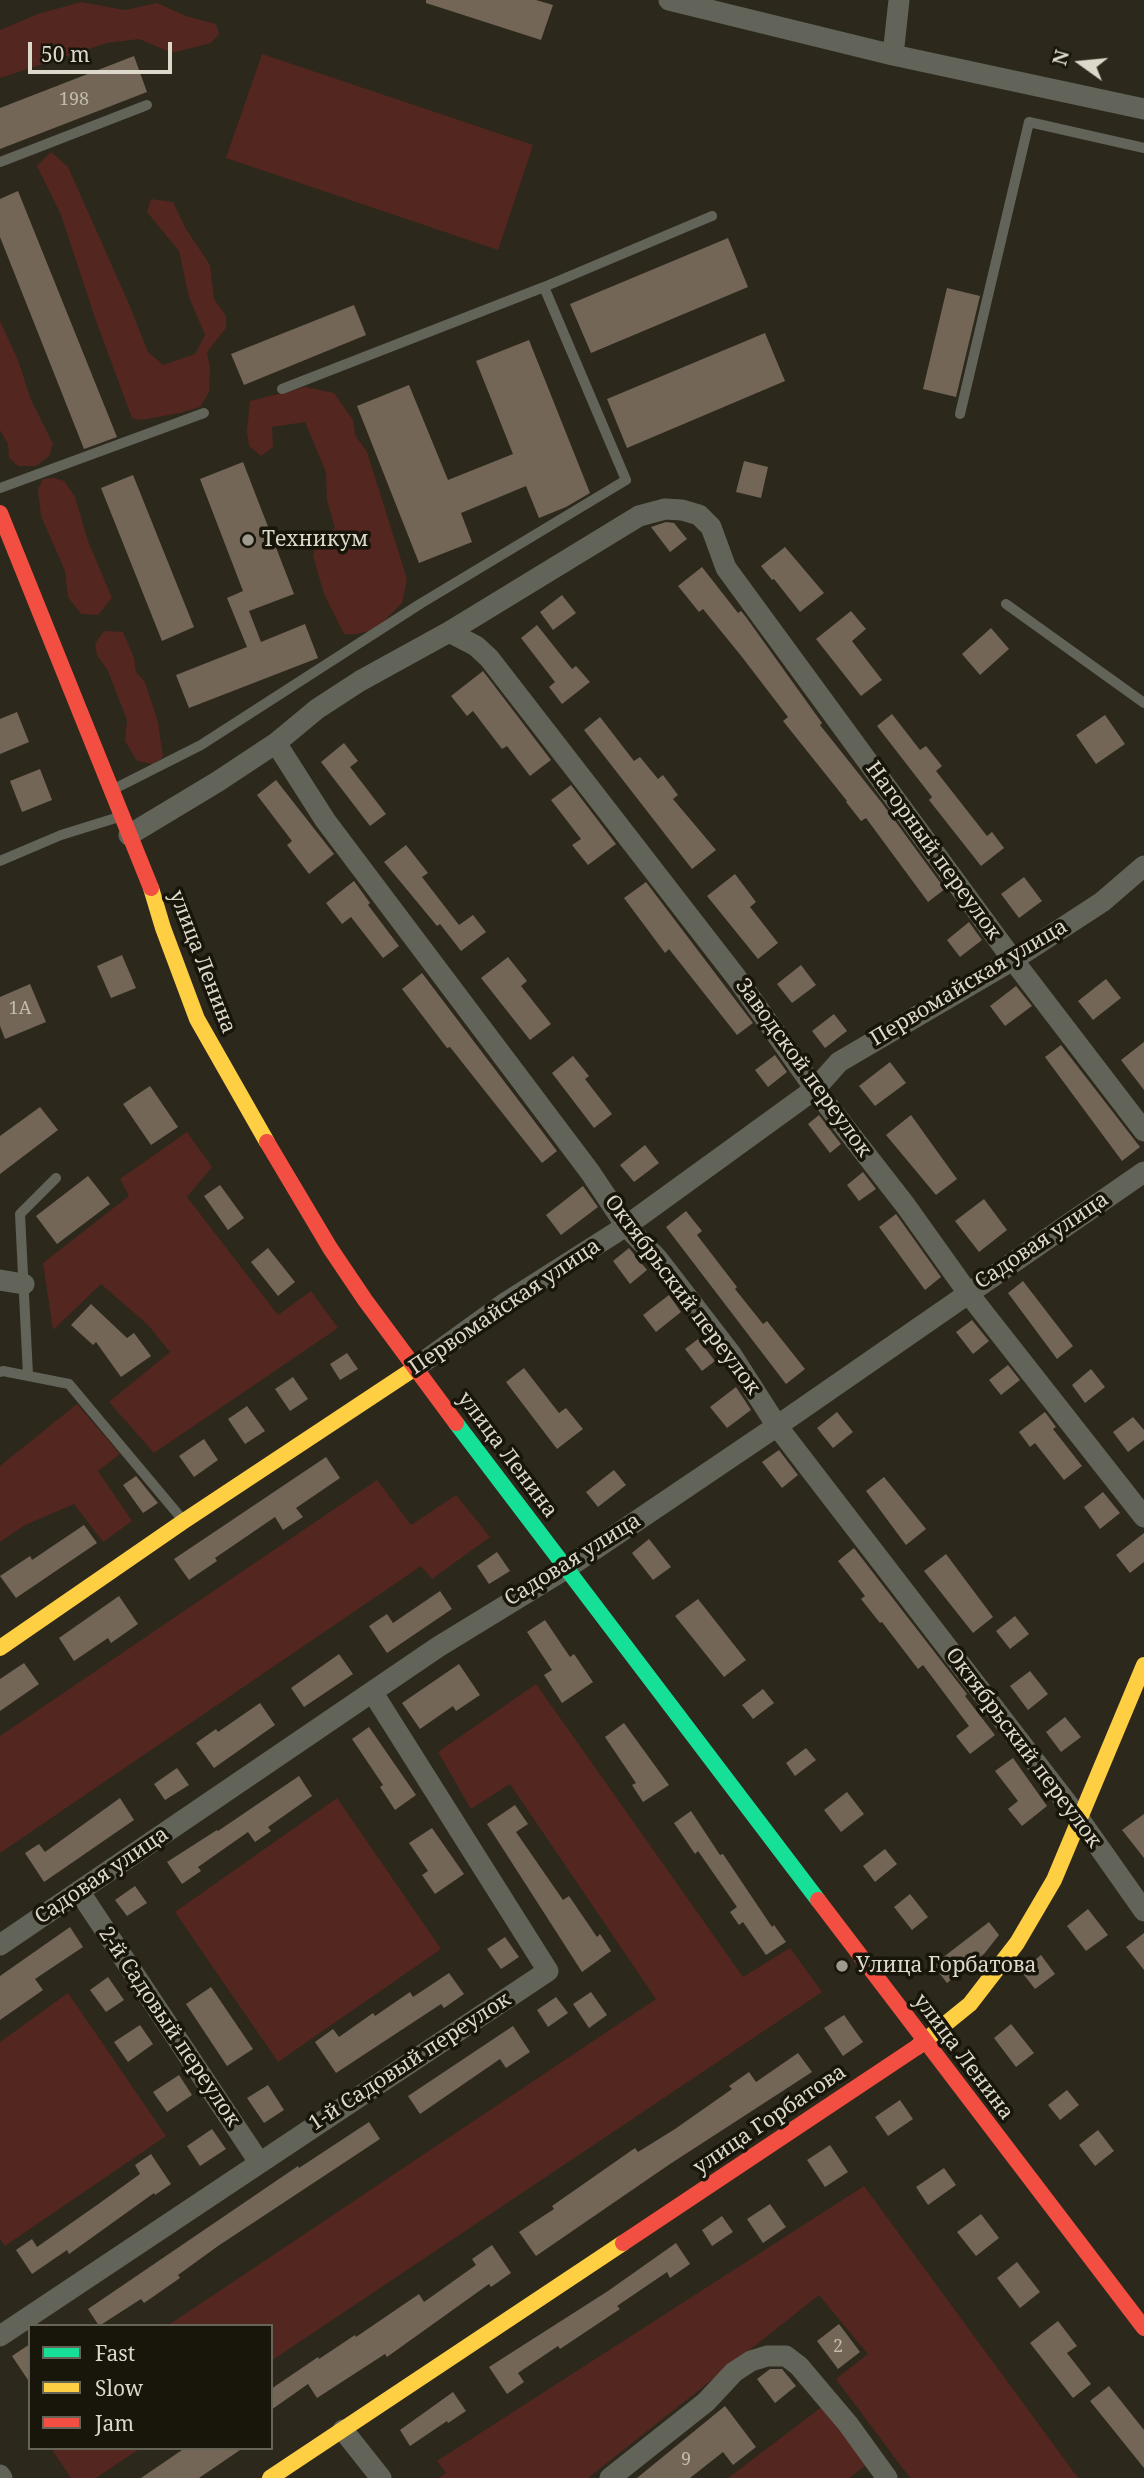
<!DOCTYPE html>
<meta charset="utf-8">
<style>
body{margin:0}
#map{position:relative;width:1144px;height:2478px;overflow:hidden;background:#2d281c;font-family:"Noto Serif",serif}
canvas{display:block}
.legend{position:absolute;left:28px;top:2324px;width:245px;height:126px;box-sizing:border-box;background:#18150b;border:2px solid #666357;margin:0;padding:9px 12px;list-style:none;font-size:21px;color:#dcd8ca}
.legend li{display:flex;align-items:center;gap:14px;height:35px}
.legend b{width:35px;border:2px solid #666357}
.north{position:absolute;left:1046px;top:28px;width:70px;height:70px;-webkit-text-stroke:5px #18150b;paint-order:stroke;rotate:285deg;font-size:19px;font-weight:700;line-height:28px;text-align:center;color:#dcd8ca}
.north::after{content:'';display:block;margin:auto;width:24px;height:32px;background:#dcd8ca;clip-path:polygon(50% 0,100% 100%,50% 72%,0 100%)}
.scale{position:absolute;left:28px;top:42px;width:144px;height:32px;box-sizing:border-box;border:4px solid #dcd8ca;border-top:0;padding-left:9px;font-size:21px;line-height:24px;white-space:nowrap;color:#dcd8ca;-webkit-text-stroke:5px #18150b;paint-order:stroke}
</style>
<div id="map">
<canvas width="1144" height="2478"></canvas>
<ul class="legend">
<li><b style="height:9px;background:#16e098"></b>Fast</li>
<li><b style="height:9px;background:#ffcf43"></b>Slow</li>
<li><b style="height:9px;background:#f24e42"></b>Jam</li>
</ul>
<div class="north">N</div>
<div class="scale">50 m</div>
</div>
<script>
const ctx = document.querySelector('canvas').getContext('2d');
ctx.lineJoin = 'round';
function fillPath(path, color) {
  ctx.fillStyle = color;
  ctx.fill(path, 'evenodd');
}
function poly(rows) {
  const path = new Path2D();
  for (const r of rows) {
    path.moveTo(r[0], r[1]);
    for (let i = 2; i < r.length; i += 2) path.lineTo(r[i], r[i + 1]);
  }
  return path;
}
function trace(path, color, width, dash) {
  ctx.strokeStyle = color;
  ctx.lineWidth = width;
  ctx.lineCap = dash ? 'butt' : 'round';
  ctx.setLineDash(dash || []);
  ctx.stroke(path);
}
function write(font, color, halo, rows, align = 'center') {
  ctx.font = font + ' "Noto Serif",serif';
  ctx.lineWidth = 7;
  ctx.setLineDash([]);
  ctx.textBaseline = 'middle';
  ctx.strokeStyle = halo;
  ctx.fillStyle = color;
  for (const [text, x, y, turn = 0] of rows) {
    ctx.save();
    ctx.translate(x, y);
    ctx.rotate((+turn || 0) * Math.PI / 180);
    ctx.textAlign = isNaN(turn) ? turn : align;
    if (halo) ctx.strokeText(text, 0, 0);
    ctx.fillText(text, 0, 0);
    ctx.restore();
  }
}
fillPath(poly([
 [81,2,125,10,157,3,186,16,216,24,219,34,211,43,172,53,139,39,107,43,0,78,0,30,38,14],
 [262,54,533,145,498,250,226,158],
 [51,152,68,167,129,304,148,352,163,365,195,354,205,335,189,297,179,251,147,212,151,199,173,202,186,229,210,265,214,299,226,316,226,328,207,352,210,369,209,392,200,407,180,413,141,420,132,418,95,318,61,215,37,166],
 [0,321,18,360,31,400,53,444,49,456,36,466,18,466,9,458,8,444,0,430],
 [305,387,334,393,353,420,355,435,367,452,407,579,402,603,376,629,357,634,344,634,324,594,313,556,316,542,335,528,327,500,326,472,305,422,272,427,273,447,261,456,249,446,247,431,250,401],
 [54,478,64,481,75,497,88,541,112,598,98,615,81,614,68,597,65,571,41,516,38,489,43,479],
 [104,631,123,632,134,658,136,672,145,682,158,722,163,757,153,764,137,761,125,741,127,720,108,671,97,655,95,644],
 [187,1132,212,1167,187,1197,278,1315,311,1291,338,1328,154,1453,109,1402,170,1352,148,1325,101,1284,53,1330,43,1263,129,1196,120,1179],
 [77,1404,120,1454,98,1471,132,1521,103,1542,74,1504,25,1525,0,1542,0,1466],
 [377,1480,411,1525,456,1495,490,1537,432,1579,421,1566,0,1853,0,1736],
 [536,1684,743,1977,790,1948,822,1992,271,2361,271,2326,167,2326,656,1999,510,1784,471,1809,438,1752],
 [337,1798,441,1949,278,2062,175,1912],
 [68,1993,166,2136,5,2246,0,2239,0,2042],
 [864,2186,1078,2478,910,2478,836,2379,868,2354,819,2295,588,2478,439,2478,446,2473,437,2461],
 [823,2406,866,2465,850,2478,728,2478],
 [51,2448,141,2448,96,2478,71,2478]
]), '#53261f');
fillPath(poly([
 [426,0,536,0,553,5,541,40,426,3],
 [134,56,147,92,0,149,0,108],
 [18,191,117,437,84,449,0,237,0,199],
 [728,238,748,287,591,353,570,304],
 [947,288,980,296,956,397,923,389],
 [354,305,366,335,244,385,231,354],
 [765,333,785,381,627,448,607,399],
 [529,340,590,493,566,507,539,518,526,486,461,513,472,542,419,563,357,406,409,385,448,480,513,454,476,361],
 [744,461,768,467,761,498,736,492],
 [243,462,294,594,249,611,261,642,305,624,318,658,189,708,176,675,247,647,227,598,243,591,200,479],
 [133,475,194,627,162,641,101,488],
 [666,522,674,523,687,539,670,552,651,527],
 [785,547,824,593,800,612,774,579,772,580,761,566],
 [702,567,738,613,741,611,746,617,822,723,820,725,882,803,945,889,928,902,866,818,861,821,846,802,847,801,783,721,788,717,742,657,703,609,699,612,678,586],
 [562,595,576,613,553,630,540,612],
 [851,611,866,629,852,641,882,680,861,696,816,639],
 [537,625,572,669,576,666,590,682,562,704,549,687,555,682,521,638],
 [991,628,1009,649,980,675,962,654],
 [483,671,551,760,530,776,507,746,502,749,473,711,467,716,451,696],
 [17,712,29,742,0,754,0,719],
 [892,714,920,750,926,746,942,766,936,771,987,836,992,832,1004,848,981,866,929,800,932,797,877,726],
 [1105,715,1125,744,1096,764,1076,735],
 [600,717,634,761,640,757,658,779,663,775,678,795,673,799,716,850,692,869,584,730],
 [344,743,358,761,350,767,386,814,370,826,321,762],
 [40,769,52,800,22,812,10,781],
 [276,780,334,854,309,874,287,845,292,841,257,795],
 [571,785,616,844,588,865,572,845,581,839,551,800],
 [406,845,428,873,422,877,459,925,473,915,486,932,461,951,440,924,437,926,384,862],
 [735,874,756,902,750,907,778,943,758,959,707,896],
 [1024,877,1042,901,1019,918,1001,894],
 [354,881,370,903,368,905,399,946,383,958,351,917,342,924,326,903],
 [646,882,753,1023,737,1035,669,949,665,953,624,898],
 [969,922,982,940,960,957,947,940],
 [122,955,136,988,111,998,97,966],
 [508,957,527,981,521,986,551,1024,530,1040,481,978],
 [801,965,816,985,792,1003,777,984],
 [422,973,557,1151,542,1163,450,1047,447,1048,402,989],
 [1106,979,1121,998,1093,1020,1078,1001],
 [30,984,46,1022,5,1039,0,1026,0,997],
 [1016,986,1032,1006,1005,1026,990,1006],
 [834,1014,847,1031,825,1048,812,1031],
 [1144,1042,1144,1090,1121,1060],
 [1061,1045,1140,1147,1122,1161,1045,1057],
 [775,1055,787,1072,768,1087,755,1070],
 [573,1056,589,1076,585,1079,612,1114,594,1128,552,1073],
 [890,1062,906,1083,875,1106,859,1086],
 [150,1086,178,1127,151,1145,123,1104],
 [40,1107,58,1130,0,1174,0,1136],
 [819,1115,841,1144,830,1153,808,1124],
 [911,1115,957,1179,936,1195,886,1135],
 [645,1145,659,1163,634,1182,620,1165],
 [863,1172,876,1189,859,1201,847,1185],
 [88,1176,110,1204,57,1244,36,1216],
 [220,1185,244,1218,228,1230,204,1196],
 [583,1186,598,1207,561,1235,546,1215],
 [984,1199,1007,1230,979,1252,955,1221],
 [686,1211,702,1231,697,1235,737,1287,735,1289,763,1324,767,1321,805,1369,786,1384,666,1227],
 [896,1214,941,1277,925,1290,879,1227],
 [268,1248,295,1282,278,1296,251,1262],
 [629,1248,647,1270,630,1284,613,1261],
 [1023,1281,1073,1346,1057,1359,1008,1293],
 [669,1295,681,1312,656,1332,643,1315],
 [91,1304,127,1338,134,1333,151,1356,121,1377,96,1342,93,1345,71,1325],
 [972,1320,989,1341,973,1354,956,1332],
 [698,1339,715,1361,702,1371,685,1349],
 [347,1353,358,1369,340,1380,330,1364],
 [1008,1365,1020,1380,1001,1395,989,1380],
 [524,1368,559,1413,566,1408,583,1429,557,1449,506,1382],
 [1091,1369,1105,1387,1085,1403,1072,1385],
 [293,1377,308,1399,290,1411,275,1389],
 [736,1387,751,1410,727,1428,710,1407],
 [247,1406,265,1431,245,1444,228,1419],
 [837,1412,853,1432,833,1448,817,1428],
 [1045,1412,1056,1427,1053,1429,1082,1466,1064,1480,1035,1443,1030,1447,1019,1432],
 [1133,1417,1144,1430,1144,1440,1128,1452,1113,1432],
 [204,1439,218,1460,194,1477,179,1456],
 [779,1450,798,1475,782,1488,762,1462],
 [326,1457,340,1478,296,1508,303,1517,283,1530,275,1517,215,1558,217,1561,189,1580,174,1559],
 [614,1470,626,1485,598,1507,586,1492],
 [136,1476,158,1503,143,1513,123,1485],
 [884,1477,926,1529,906,1545,866,1491],
 [1103,1492,1120,1513,1100,1529,1084,1507],
 [84,1525,97,1543,16,1598,0,1576,30,1556,32,1560],
 [1144,1533,1144,1562,1130,1573,1116,1555],
 [649,1539,671,1567,653,1580,632,1553],
 [854,1548,967,1694,965,1696,995,1735,970,1754,956,1736,969,1726,923,1665,918,1669,882,1622,880,1623,861,1599,865,1596,838,1561],
 [497,1552,510,1571,489,1584,477,1566],
 [946,1554,993,1617,973,1633,924,1571],
 [440,1591,452,1609,387,1653,369,1626,387,1614,393,1623],
 [119,1596,138,1624,111,1643,108,1638,74,1661,59,1638],
 [698,1599,746,1660,724,1677,675,1616],
 [1015,1616,1029,1634,1010,1649,996,1631],
 [545,1620,570,1657,574,1654,593,1682,562,1703,544,1675,552,1670,527,1632],
 [339,1654,353,1674,304,1707,291,1688],
 [24,1663,39,1684,0,1711,0,1679],
 [459,1664,480,1695,456,1711,453,1706,420,1729,402,1703],
 [1030,1671,1048,1694,1028,1710,1010,1686],
 [763,1689,774,1703,753,1719,742,1705],
 [260,1703,275,1725,214,1768,196,1743,216,1729,218,1732],
 [1065,1717,1081,1737,1061,1752,1046,1732],
 [624,1723,669,1785,643,1802,632,1785,636,1783,605,1737],
 [369,1727,416,1795,395,1810,380,1787,383,1785,352,1739],
 [806,1748,816,1760,795,1776,786,1763],
 [1013,1758,1047,1806,1022,1826,1008,1809,1018,1801,995,1771],
 [177,1768,189,1785,165,1800,154,1784],
 [299,1776,312,1796,268,1827,271,1831,255,1842,248,1832,198,1867,201,1871,182,1884,167,1862,217,1830,218,1831],
 [847,1792,864,1814,841,1832,824,1810],
 [120,1798,134,1820,44,1882,25,1853,39,1844,45,1852],
 [515,1805,528,1824,516,1832,563,1900,569,1896,597,1937,600,1934,611,1951,582,1972,487,1824],
 [691,1811,720,1855,723,1854,772,1927,774,1925,786,1942,766,1955,743,1922,739,1925,730,1912,737,1907,698,1851,695,1854,674,1823],
 [1144,1814,1144,1858,1122,1830],
 [432,1828,464,1874,435,1894,422,1875,428,1871,409,1843],
 [885,1849,897,1864,875,1882,863,1866],
 [135,1886,147,1903,127,1916,115,1900],
 [910,1894,928,1917,912,1930,894,1907],
 [1088,1909,1108,1935,1086,1951,1067,1926],
 [989,1922,999,1935,984,1954,947,1983,933,1965],
 [70,1927,83,1947,35,1979,43,1990,0,2020,0,1976],
 [1144,1933,1144,1970,1126,1947],
 [505,1937,519,1957,501,1969,487,1949],
 [1041,1955,1055,1974,1035,1989,1021,1971],
 [449,1973,464,1994,444,2008,441,2004,336,2073,315,2042,333,2029,339,2037,373,2013,375,2016,410,1992,413,1997],
 [108,1977,124,2000,106,2012,90,1990],
 [211,1987,253,2049,227,2066,186,2004],
 [591,1992,607,2015,589,2028,573,2004],
 [556,1997,568,2013,548,2027,537,2010],
 [844,2015,863,2042,843,2056,824,2028],
 [1011,2024,1034,2053,1016,2067,994,2038],
 [140,2025,153,2044,128,2062,114,2042],
 [513,2026,530,2052,506,2068,500,2059,420,2114,408,2096],
 [798,2053,812,2072,670,2164,536,2256,519,2232,554,2209,552,2206,635,2148,638,2152,675,2129,732,2089,729,2086,749,2072,756,2082],
 [179,2075,192,2095,167,2112,153,2092],
 [268,2085,284,2110,264,2123,247,2098],
 [1067,2090,1079,2105,1060,2120,1048,2105],
 [900,2100,913,2119,888,2136,875,2117],
 [369,2122,380,2139,218,2246,178,2275,180,2278,144,2303,141,2299,99,2326,88,2309,298,2166,299,2168],
 [212,2129,226,2149,200,2166,187,2146],
 [1098,2130,1114,2151,1095,2166,1079,2145],
 [830,2145,848,2172,825,2187,807,2160],
 [151,2154,171,2184,155,2195,154,2193,69,2254,67,2250,32,2274,16,2250,32,2239,37,2247,97,2205,140,2174,135,2165],
 [944,2168,956,2185,928,2205,916,2187],
 [770,2204,786,2227,763,2243,747,2219],
 [981,2214,999,2238,976,2256,957,2232],
 [722,2216,733,2232,712,2246,702,2230],
 [676,2243,690,2264,670,2278,667,2272,617,2306,620,2309,560,2349,558,2346,518,2373,524,2382,507,2394,489,2367,608,2291],
 [492,2245,511,2273,491,2287,489,2284,387,2357,385,2354,317,2398,308,2384,271,2410,271,2389,318,2357,319,2359,355,2335,356,2337,419,2294,424,2302,476,2265,472,2259],
 [1017,2262,1040,2292,1020,2308,997,2278],
 [1058,2321,1077,2346,1067,2353,1091,2384,1073,2398,1030,2343],
 [839,2324,860,2352,838,2369,817,2341],
 [30,2344,30,2383,12,2356],
 [770,2369,782,2369,796,2386,775,2403,757,2379],
 [1109,2386,1144,2430,1144,2468,1090,2401],
 [453,2392,466,2411,448,2423,447,2421,410,2446,400,2430],
 [725,2406,756,2447,733,2465,723,2452,690,2478,637,2478],
 [185,2448,243,2448,199,2478,141,2478]
]), '#736657');
trace(poly([
 [0,162,147,105],
 [544,287,712,216],
 [960,414,1029,122,1144,148],
 [0,488,204,413],
 [1006,604,1144,703],
 [114,789,201,745,420,604,626,480,544,287,282,389],
 [0,861,61,835,119,817],
 [0,1372,3,1371,69,1384,182,1519],
 [28,1375,20,1214,56,1178]
]), '#626459', 10);
trace(poly([
 [669,0,893,55,1144,109],
 [893,55,899,0],
 [449,632,476,646,489,658,736,977,815,1089,906,1206,968,1293,1144,1517],
 [276,743,325,820,590,1172,626,1226,657,1258,731,1354,777,1426,1080,1820,1144,1911],
 [129,835,217,782,276,743,317,709,360,681,449,632,639,516,665,509,682,510,699,515,711,527,726,568,1013,960,1144,1131],
 [0,1280,24,1284],
 [415,1368,505,1303,626,1226,815,1089,839,1062,1013,960,1102,902,1144,866],
 [79,1891,259,2162],
 [0,1945,438,1647,567,1568,777,1426,1144,1172],
 [0,2336,548,1971,373,1693],
 [343,2430,381,2478],
 [0,2475,2,2478],
 [610,2478,706,2402,734,2372,751,2361,767,2356,786,2356,799,2366,848,2424,887,2478]
]), '#626459', 21);
trace(poly([
 [456,1423,818,1900]
]), '#16e098', 16);
trace(poly([
 [151,888,163,928,197,1019,267,1142],
 [0,1648,184,1521,415,1368],
 [917,2047,970,2004,1017,1943,1054,1880,1144,1665],
 [270,2478,623,2243]
]), '#ffcf43', 16);
trace(poly([
 [0,513,151,888],
 [267,1142,330,1248,365,1300,456,1423],
 [818,1900,1144,2328],
 [623,2243,917,2047]
]), '#f24e42', 16);
for (const [x, y, r, color] of [
 [248,540,7,"#9f9a8d"],
 [842,1966,7,"#9f9a8d"]
]) {
  const dot = new Path2D();
  dot.arc(x, y, r, 0, 2 * Math.PI);
  ctx.fillStyle = color;
  ctx.fill(dot);
  trace(dot, '#18150b', 2.5);
}
write('18px', '#c2bcad', null, [
 ["198",74,100],
 ["1А",20,1009],
 ["2",838,2347],
 ["9",686,2460]
]);
write('21px', '#dcd8ca', '#18150b', [
 ["Техникум",262,540],
 ["Улица Горбатова",856,1966]
], 'left');
write('21px', '#dcd8ca', '#18150b', [
 ["Нагорный переулок",933,851,54],
 ["улица Ленина",202,962,69],
 ["Первомайская улица",969,983,-31],
 ["Заводской переулок",803,1068,54],
 ["Садовая улица",1042,1241,-34],
 ["Октябрьский переулок",682,1295,53],
 ["Первомайская улица",505,1307,-34],
 ["улица Ленина",507,1455,53],
 ["Садовая улица",573,1560,-32],
 ["Октябрьский переулок",1023,1748,53],
 ["Садовая улица",102,1876,-34],
 ["2-й Садовый переулок",169,2027,56],
 ["улица Ленина",963,2057,53],
 ["1-й Садовый переулок",410,2062,-33],
 ["улица Горбатова",770,2120,-34]
]);
</script>
